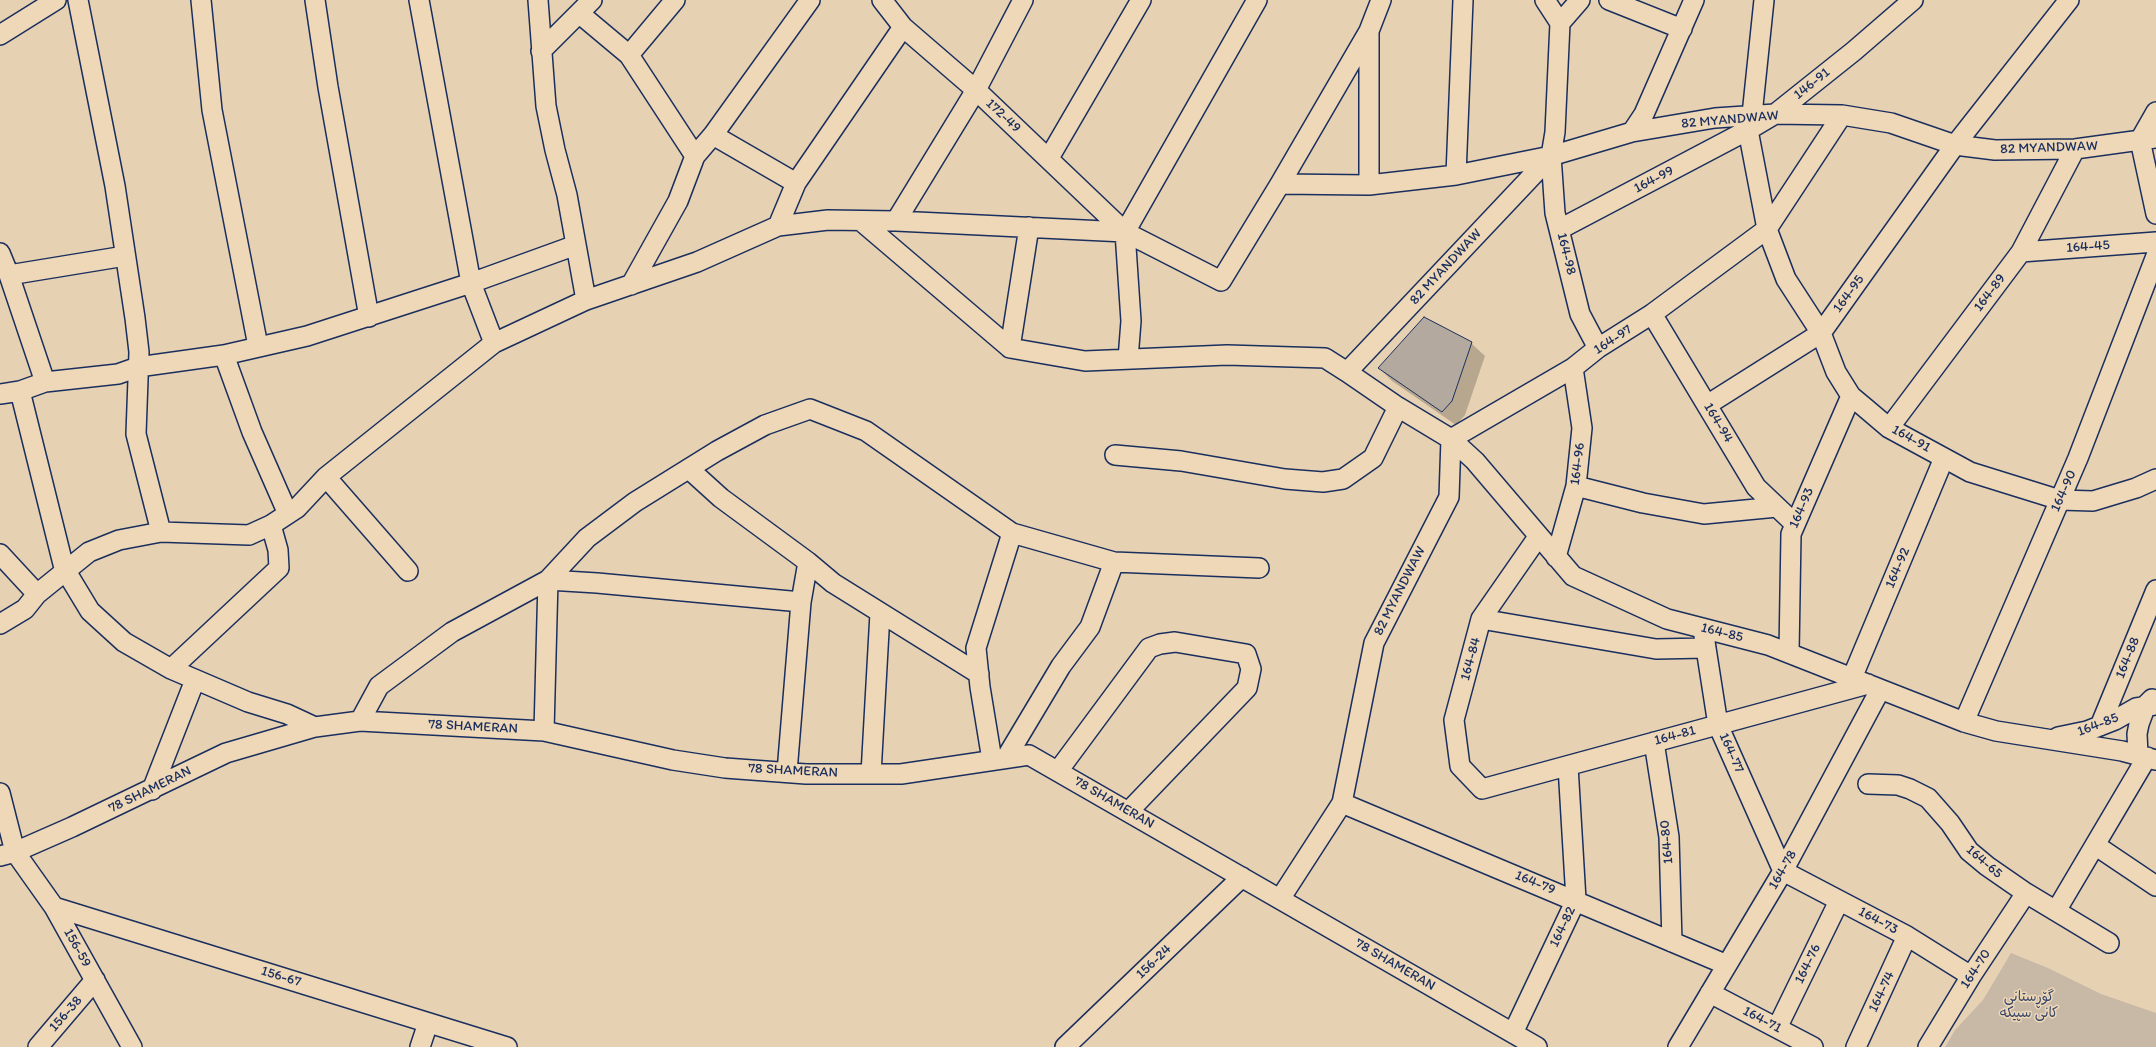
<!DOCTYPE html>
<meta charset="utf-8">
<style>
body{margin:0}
canvas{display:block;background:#e6d1b3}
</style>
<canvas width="2156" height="1047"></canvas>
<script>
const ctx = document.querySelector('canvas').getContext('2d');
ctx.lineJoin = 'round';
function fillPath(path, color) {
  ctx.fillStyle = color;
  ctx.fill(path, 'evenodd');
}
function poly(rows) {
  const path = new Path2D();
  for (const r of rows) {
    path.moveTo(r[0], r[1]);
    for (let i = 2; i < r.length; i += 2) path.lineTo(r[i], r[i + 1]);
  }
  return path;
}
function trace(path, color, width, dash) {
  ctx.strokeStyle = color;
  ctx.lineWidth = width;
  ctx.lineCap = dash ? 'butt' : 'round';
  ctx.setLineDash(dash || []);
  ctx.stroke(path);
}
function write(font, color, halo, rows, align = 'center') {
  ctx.font = font + ' Itim,"Playpen Sans Arabic",sans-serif';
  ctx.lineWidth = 3;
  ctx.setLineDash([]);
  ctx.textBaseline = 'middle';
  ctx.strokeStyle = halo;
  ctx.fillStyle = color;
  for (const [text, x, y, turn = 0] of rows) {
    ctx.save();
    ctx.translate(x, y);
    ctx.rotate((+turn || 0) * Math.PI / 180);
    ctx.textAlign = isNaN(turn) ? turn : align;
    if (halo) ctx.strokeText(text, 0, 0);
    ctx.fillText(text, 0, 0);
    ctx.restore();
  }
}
fillPath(poly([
 [2011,953,2048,968,2101,994,2156,1013,2156,1047,1945,1047,1955,1030,1983,1000]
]), '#c8b9a7');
fillPath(poly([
 [1471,343,1485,356,1465,415,1456,425,1392,381,1379,368]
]), '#0003');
const building = poly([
 [1424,317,1472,342,1452,401,1442,412,1378,368,1424,317]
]);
fillPath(building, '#b3a99e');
trace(building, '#1b2f5e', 1);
const minor = poly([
 [78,0,115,186,135,318,139,352,136,434,161,532],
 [201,0,212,110,258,346],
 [315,0,328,87,369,317],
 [419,0,471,283,494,343],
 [538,0,546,106,555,150,567,195,586,300],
 [882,0,903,27,976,90,1125,232],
 [1545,0,1560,23,1555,132,1551,156,1555,213,1580,314,1598,348],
 [1609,0,1682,29],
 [580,14,629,55,695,156],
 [1560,23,1580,0],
 [1369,31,1369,185],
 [0,35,56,0],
 [541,51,592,0],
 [629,55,675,0],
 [2156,112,2140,140,2156,214],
 [1752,115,1764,0],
 [1748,130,1767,229,1786,279,1821,333,1836,372,1851,396,1863,406,1889,428,1970,472,2060,500,2093,501,2136,488,2156,479],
 [1632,132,1644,114,1694,0],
 [713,135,796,183],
 [2156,138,2075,149,1995,150,1955,145,1891,123,1842,115,1775,114,1715,118,1632,132,1551,156,1347,372,1398,407,1451,439,1475,461,1573,576,1667,619,1768,645,1964,722,1996,731,2122,751,2156,760],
 [1049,158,1141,0],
 [1456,175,1463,0],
 [1280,184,1369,185,1456,175,1551,156],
 [861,221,1010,348,1085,361,1227,355,1325,358,1347,372],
 [896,221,976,90,1023,0],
 [778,226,796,183,903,27],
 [1560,229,1748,130,1775,114,1854,51,1913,0],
 [2021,252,2156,242],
 [0,253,9,275,125,256],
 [9,275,45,382],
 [631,285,678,201,695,156,713,135,810,0],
 [1652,314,1756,487,1795,524],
 [1010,348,1029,227],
 [224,355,252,432,288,514],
 [1128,359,1131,321,1125,232,1257,0],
 [20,391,64,568,90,611,124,642,171,669,248,702,287,714,315,727],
 [0,394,20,391,45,382,118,374,138,367,224,355,307,336,471,283,576,245],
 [1707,405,1821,333,1955,145,2069,0],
 [1889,428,2021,252,2075,149],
 [1451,439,1573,368,1598,348,1652,314,1767,229,1842,115],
 [1115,455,1181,461,1285,479,1323,482,1343,479,1373,458,1398,407],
 [689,469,721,498,808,562,833,583,979,674],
 [326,477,408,571],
 [1576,486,1643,503,1704,514,1777,507],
 [1012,533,1114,562,1259,568],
 [1538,537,1481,619,1454,720,1460,766,1482,789,1868,684],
 [0,554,37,594],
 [1556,557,1576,486,1582,428,1573,368],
 [1481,619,1656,649,1706,648],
 [0,624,25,609,37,594,89,552,119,540,161,532,249,535,271,525,297,508,326,477,494,343,586,300,697,262,778,226,828,220,896,221,1125,232,1221,281,1280,184,1369,31,1381,0],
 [1703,629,1718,725,1783,871,1907,936,1971,976],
 [1789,653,1791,534,1851,396],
 [171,669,279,568,278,550,271,525],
 [1852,678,1944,458],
 [360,721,379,686,452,632,548,580,587,538,635,502,717,451,765,425,810,409,866,431,1012,533,976,648,980,687,992,760],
 [1964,722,2078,458,2156,256],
 [2100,726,2156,590],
 [544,731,548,580,597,583,801,602],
 [2058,737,2087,731,2115,720,2136,708,2156,705],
 [1654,742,1669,837,1672,942],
 [2138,754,2137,734,2139,724,2146,705,2152,699],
 [1006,758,1061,666,1090,627,1114,562],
 [1058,771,1149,648,1160,644,1175,642,1246,654,1251,669,1247,688,1128,812],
 [787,772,801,602,808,562],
 [871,774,880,613],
 [1868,784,1898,785,1910,789,1928,798,1950,823,1969,851,1987,866,2026,893,2109,943],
 [152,790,195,680],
 [0,793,15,852,54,907,132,1047],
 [1342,803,1727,965],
 [2095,845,2156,886],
 [0,856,15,852,72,827,226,753,315,727,360,721,544,731,673,760,725,768,806,774,901,774,1029,755,1537,1047],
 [1280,899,1342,803,1374,643,1449,497,1451,439],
 [54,907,507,1047],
 [2056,911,2147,757],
 [1710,993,1813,1047],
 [1777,1028,1839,901],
 [1513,1033,1576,900,1568,766],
 [38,1047,95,980],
 [420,1047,428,1023],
 [1065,1047,1242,877],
 [1678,1047,1783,871,1880,690],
 [1856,1047,1907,936],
 [1928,1047,1971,976,2026,893]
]);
trace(minor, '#1b2f5e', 22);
trace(minor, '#eed8b7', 19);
write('14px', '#1b2f5e', '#eed8b7', [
 ["146-91",1812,84,-39],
 ["172-49",1003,116,43],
 ["82 MYANDWAW",1730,120,-5],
 ["82 MYANDWAW",2049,148,-2],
 ["164-99",1654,180,-28],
 ["164-45",2088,247,-4],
 ["164-98",1566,254,76],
 ["82 MYANDWAW",1446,267,-47],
 ["164-89",1990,293,-53],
 ["164-95",1849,294,-54],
 ["164-97",1613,340,-33],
 ["164-94",1718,423,59],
 ["164-91",1911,439,29],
 ["164-96",1578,464,-83],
 ["164-90",2064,491,-66],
 ["164-93",1802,508,-67],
 ["164-92",1898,568,-67],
 ["82 MYANDWAW",1400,591,-63],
 ["164-85",1722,633,14],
 ["164-88",2128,658,-68],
 ["164-84",1471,659,-75],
 ["164-85",2098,725,-21],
 ["78 SHAMERAN",473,727,3],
 ["164-81",1675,736,-15],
 ["164-77",1731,753,66],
 ["78 SHAMERAN",793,771,3],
 ["78 SHAMERAN",150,790,-26],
 ["78 SHAMERAN",1114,803,30],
 ["164-80",1667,842,-95],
 ["164-65",1984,862,41],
 ["164-78",1783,870,-60],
 ["164-79",1535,883,22],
 ["164-73",1878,921,28],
 ["164-82",1563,927,-65],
 ["156-59",77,948,61],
 ["156-24",1154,962,-44],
 ["164-76",1808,964,-64],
 ["78 SHAMERAN",1395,965,30],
 ["164-70",1976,969,-57],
 ["156-67",281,977,17],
 ["164-74",1882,992,-65],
 ["156-38",66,1014,-49],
 ["164-71",1762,1020,28]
]);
write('14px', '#354469', '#eed8b7', [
 ["گۆڕستانی",2029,997],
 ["کانی سپیکە",2029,1013]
]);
</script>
